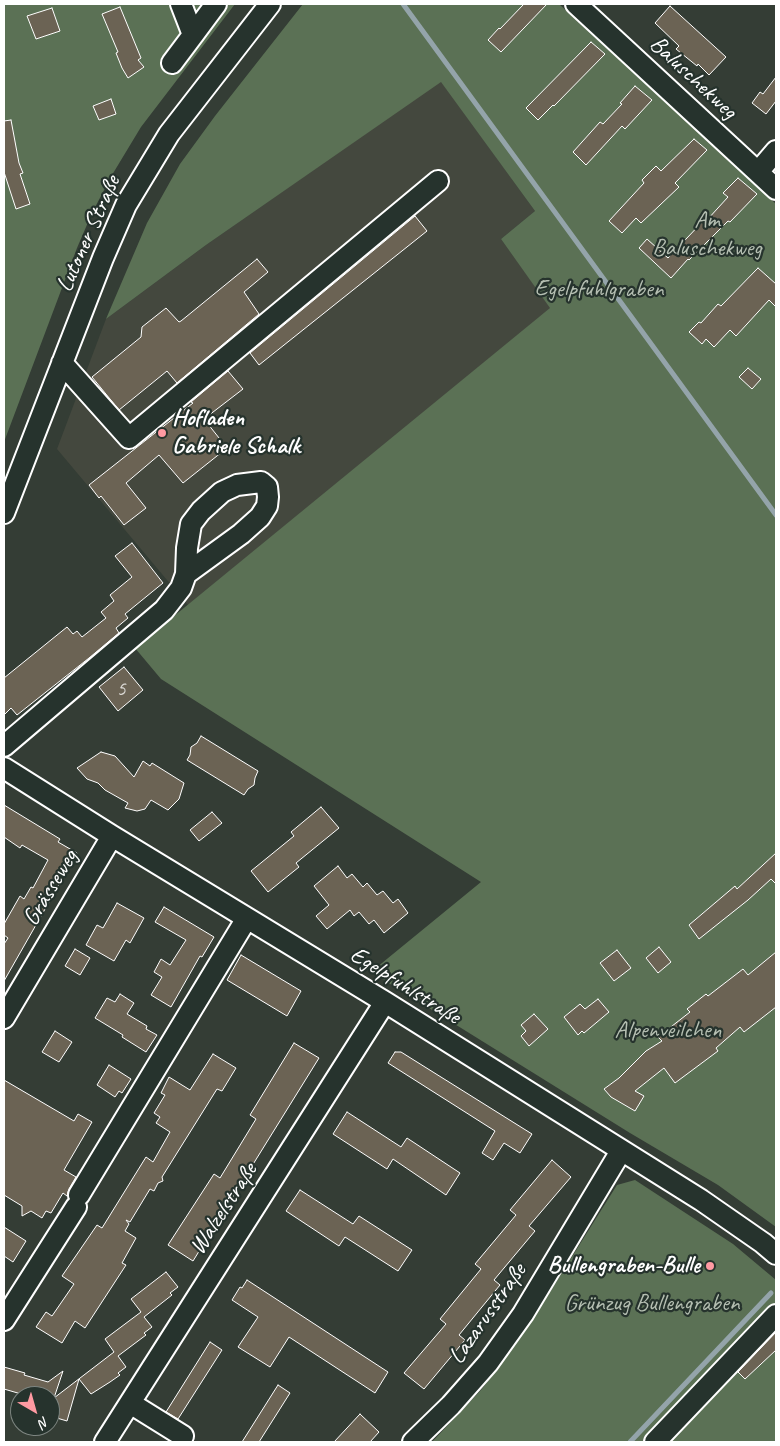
<!DOCTYPE html>
<meta charset="utf-8">
<style>
body{margin:0}
#map{position:relative;width:780px;height:1446px;overflow:hidden;background:#343d35;font-family:Caveat,sans-serif}
canvas{display:block}
.frame{position:absolute;inset:0;border:5px solid #fff;pointer-events:none}
.north{position:absolute;left:10px;top:1386px;width:50px;height:50px;box-sizing:border-box;background:#26332d;border:1px solid #7d8581;border-radius:50%;rotate:142deg;font-size:14px;font-weight:700;line-height:20px;text-align:center;color:#fff}
.north::after{content:'';display:block;margin:auto;width:18px;height:22px;background:#ff9aa2;clip-path:polygon(50% 0,100% 100%,50% 72%,0 100%)}
</style>
<div id="map">
<canvas width="780" height="1446"></canvas>
<div class="frame"></div>
<div class="north">N</div>
</div>
<script>
const ctx = document.querySelector('canvas').getContext('2d');
ctx.lineJoin = 'round';
function fillPath(path, color) {
  ctx.fillStyle = color;
  ctx.fill(path, 'evenodd');
}
function poly(rows) {
  const path = new Path2D();
  for (const r of rows) {
    path.moveTo(r[0], r[1]);
    for (let i = 2; i < r.length; i += 2) path.lineTo(r[i], r[i + 1]);
  }
  return path;
}
function trace(path, color, width, dash) {
  ctx.strokeStyle = color;
  ctx.lineWidth = width;
  ctx.lineCap = dash ? 'butt' : 'round';
  ctx.setLineDash(dash || []);
  ctx.stroke(path);
}
function write(font, color, halo, rows, align = 'center') {
  ctx.font = font + ' Caveat,sans-serif';
  ctx.lineWidth = 4.5;
  ctx.setLineDash([]);
  ctx.textBaseline = 'middle';
  ctx.strokeStyle = halo;
  ctx.fillStyle = color;
  for (const [text, x, y, turn = 0] of rows) {
    ctx.save();
    ctx.translate(x, y);
    ctx.rotate((+turn || 0) * Math.PI / 180);
    ctx.textAlign = isNaN(turn) ? turn : align;
    if (halo) ctx.strokeText(text, 0, 0);
    ctx.fillText(text, 0, 0);
    ctx.restore();
  }
}
fillPath(poly([
 [441,81,535,211,501,239,551,308,188,605,57,449,106,319,206,245]
]), '#44483e');
fillPath(poly([
 [4,4,235,4,141,127,112,175,92,213,77,248,4,442],
 [303,4,559,4,776,204,776,1227,718,1185,630,1133,371,972,481,882,161,679,135,648,550,308,501,239,535,211,441,82,206,245,106,319,147,223,180,164,215,116],
 [635,1180,733,1244,776,1280,776,1442,432,1442,481,1390,507,1356,531,1322,617,1185]
]), '#5b7155');
trace(poly([
 [403,4,776,515],
 [630,1442,771,1293]
]), '#94a4aa', 5);
const building = poly([
 [524,4,547,4,501,52,488,40,499,28,500,29,524,4],
 [670,6,726,57,709,75,698,64,697,66,676,49,679,46,655,23,670,6],
 [120,7,141,58,138,60,144,67,128,78,122,68,116,53,118,52,102,14,120,7],
 [52,8,60,31,36,39,27,16,52,8],
 [591,42,605,54,554,106,553,105,538,120,526,108,591,42],
 [776,77,776,101,766,114,752,103,760,92,763,94,776,77],
 [635,86,652,100,625,129,622,126,586,165,573,152,600,122,603,124,622,104,620,103,635,86],
 [111,99,116,114,99,120,93,106,111,99],
 [11,120,19,163,23,173,20,174,30,204,16,209,4,172,4,121,11,120],
 [694,139,707,150,675,183,679,187,641,223,636,218,622,233,609,221,644,183,642,180,656,166,661,171,694,139],
 [738,178,757,194,730,222,728,221,689,260,688,259,671,278,639,248,647,239,668,258,705,219,707,220,728,197,723,193,738,178],
 [415,216,427,231,259,365,250,353,415,216],
 [257,259,268,272,244,292,259,314,177,383,167,371,119,410,92,377,141,337,142,327,166,308,179,322,181,321,257,259],
 [758,268,776,284,776,307,769,300,736,336,730,330,714,347,706,339,702,344,689,332,699,322,701,323,718,304,721,306,758,268],
 [748,368,761,379,752,389,739,377,748,368],
 [228,371,243,389,204,419,227,448,183,483,159,455,126,483,146,508,124,525,101,496,99,498,89,485,193,403,191,402,228,371],
 [132,543,163,583,125,614,128,618,116,628,119,633,89,658,17,715,11,708,4,715,4,678,67,627,73,634,77,631,82,637,106,618,101,612,114,601,110,595,132,577,115,556,132,543],
 [124,667,143,690,118,711,99,687,124,667],
 [201,736,258,771,255,778,254,785,248,789,244,795,187,760,190,755,191,747,197,743,201,736],
 [101,752,115,756,134,777,143,761,150,766,152,763,184,783,179,799,168,810,151,800,145,809,137,811,125,808,128,803,105,790,98,783,87,779,77,768,101,752],
 [4,805,60,839,58,842,77,853,4,981,4,944,8,938,4,935,4,924,20,896,24,899,31,887,33,888,48,860,22,845,20,848,4,837,4,805],
 [321,807,339,828,296,863,299,867,268,892,251,871,294,836,291,832,321,807],
 [212,812,222,823,199,841,190,830,212,812],
 [776,853,776,884,771,879,748,900,699,939,689,925,735,886,737,889,776,853],
 [338,866,347,878,352,874,363,887,367,883,377,895,383,891,393,903,398,899,408,913,384,933,374,920,369,924,359,912,354,916,350,910,327,929,316,916,329,905,314,886,338,866],
 [117,903,144,918,130,943,126,940,114,961,86,945,97,925,103,928,117,903],
 [164,907,214,937,202,957,200,956,171,1007,151,995,162,977,154,972,161,959,170,965,186,940,155,922,164,907],
 [659,947,671,962,658,973,646,958,659,947],
 [75,949,90,958,80,975,65,966,75,949],
 [617,950,631,968,614,981,600,963,617,950],
 [776,952,776,1007,744,1032,740,1027,716,1048,718,1051,675,1083,664,1068,635,1091,644,1096,635,1111,611,1097,604,1089,619,1078,646,1051,662,1041,658,1037,690,1012,687,1009,706,994,708,996,743,969,748,975,776,952],
 [241,955,301,991,287,1016,227,980,241,955],
 [120,994,134,1003,127,1014,147,1026,146,1029,157,1035,146,1052,122,1037,123,1035,95,1018,107,998,115,1002,120,994],
 [598,999,609,1012,584,1033,582,1031,578,1035,564,1017,580,1004,585,1009,598,999],
 [534,1014,548,1029,529,1046,521,1036,526,1031,521,1025,534,1014],
 [55,1031,72,1042,59,1062,42,1052,55,1031],
 [294,1043,319,1058,193,1261,168,1245,214,1174,220,1178,256,1119,250,1115,294,1043],
 [395,1052,401,1052,532,1134,520,1153,504,1143,493,1160,482,1153,495,1131,388,1063,395,1052],
 [213,1054,236,1068,222,1091,217,1089,162,1177,163,1181,158,1183,154,1191,150,1189,130,1222,126,1220,129,1224,125,1231,136,1238,122,1263,126,1265,85,1328,75,1321,62,1343,36,1327,46,1312,52,1316,74,1284,62,1276,97,1225,102,1228,146,1157,153,1162,170,1132,156,1123,160,1117,154,1113,165,1095,161,1093,169,1077,190,1090,213,1054],
 [109,1065,131,1079,122,1093,119,1091,115,1097,97,1085,109,1065],
 [4,1080,74,1121,78,1114,92,1122,64,1170,76,1177,69,1189,67,1196,63,1193,51,1213,46,1211,42,1218,31,1211,22,1216,22,1206,4,1195,4,1080],
 [347,1112,401,1147,407,1138,460,1173,446,1195,393,1159,387,1169,333,1134,347,1112],
 [552,1160,571,1177,529,1226,535,1231,494,1280,500,1285,459,1335,465,1340,424,1389,404,1373,446,1324,440,1319,481,1269,475,1264,516,1215,510,1210,552,1160],
 [300,1190,353,1224,359,1216,412,1250,398,1271,345,1237,339,1246,286,1211,300,1190],
 [4,1227,26,1241,13,1262,4,1256,4,1227],
 [166,1272,178,1287,170,1293,172,1295,144,1317,152,1327,144,1333,146,1335,118,1356,126,1367,118,1373,120,1375,110,1382,91,1394,79,1379,67,1421,50,1416,50,1396,28,1396,4,1389,4,1367,25,1373,24,1375,48,1382,63,1371,54,1398,114,1352,105,1339,141,1312,131,1299,166,1272],
 [247,1280,388,1372,375,1393,289,1337,270,1367,238,1347,258,1317,232,1300,240,1287,242,1288,247,1280],
 [776,1332,776,1350,745,1379,738,1372,776,1332],
 [210,1342,222,1350,178,1419,166,1412,210,1342],
 [278,1385,290,1393,259,1442,242,1442,278,1385],
 [360,1414,379,1432,370,1442,334,1442,360,1414]
]);
fillPath(building, '#6b6354');
trace(building, '#fff', 1);
const minor = poly([
 [181,4,193,35,216,4],
 [576,4,776,189],
 [172,63,193,35],
 [758,172,776,151],
 [62,363,129,438,438,181],
 [4,513,103,258,126,205,169,134,270,4],
 [4,746,164,610,181,588,186,574,187,548,191,524,201,511,222,492,237,485,261,482,267,487,268,497,267,506,260,517,241,534,186,574],
 [4,768,112,836,385,1002,701,1200,763,1243,776,1254],
 [4,1018,112,836],
 [79,1195,247,918],
 [4,1320,76,1207],
 [130,1403,183,1436],
 [105,1442,385,1002],
 [413,1442,451,1405,488,1363,523,1314,621,1151],
 [655,1442,776,1315]
]);
trace(minor, '#fff', 24);
trace(minor, '#26332d', 20);
for (const [x, y, r, color] of [
 [162,433,5,"#ff9aa2"],
 [710,1266,5,"#ff9aa2"]
]) {
  const dot = new Path2D();
  dot.arc(x, y, r, 0, 2 * Math.PI);
  ctx.fillStyle = color;
  ctx.fill(dot);
  trace(dot, '#26332d', 2);
}
write('21px', '#dad8d4', null, [
 ["5",121,689]
]);
write('24px', '#fff', '#26332d', [
 ["Baluschekweg",693,78,43],
 ["Lutoner Straße",89,234,-66],
 ["Grässeweg",51,888,-59],
 ["Egelpfuhlstraße",405,986,32],
 ["Walzelstraße",224,1209,-57],
 ["Lazarusstraße",488,1314,-55]
]);
write('24px', '#b5bfb2', '#26332d', [
 ["Am",707,221],
 ["Baluschekweg",707,249],
 ["Egelpfuhlgraben",599,290],
 ["Alpenveilchen",668,1031],
 ["Grünzug Bullengraben",652,1304]
]);
write('bold 24px', '#fff', '#26332d', [
 ["Hofladen",172,419],
 ["Gabriele Schalk",172,447],
 ["Bullengraben-Bulle",700,1266,"right"]
], 'left');
</script>
